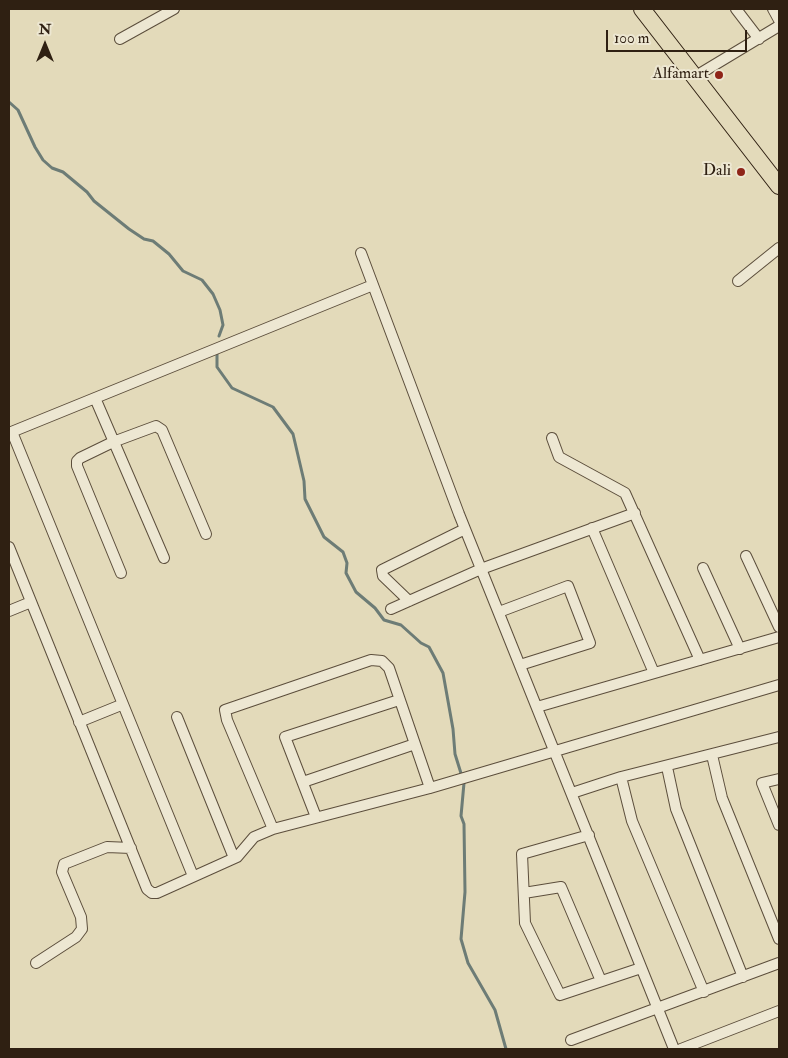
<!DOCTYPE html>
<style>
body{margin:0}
#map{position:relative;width:788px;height:1058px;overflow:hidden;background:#e3daba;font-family:"IM FELL Double Pica",serif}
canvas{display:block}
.frame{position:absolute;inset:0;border:10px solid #2f2012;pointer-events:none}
.north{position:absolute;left:20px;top:20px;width:50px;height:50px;-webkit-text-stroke:4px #ede7d2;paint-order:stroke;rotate:0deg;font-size:14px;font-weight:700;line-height:20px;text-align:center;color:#2f2012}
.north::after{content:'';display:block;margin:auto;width:18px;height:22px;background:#2f2012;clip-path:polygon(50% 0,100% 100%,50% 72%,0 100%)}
.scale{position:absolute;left:606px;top:30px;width:141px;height:22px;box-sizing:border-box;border:2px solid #2f2012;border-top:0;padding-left:6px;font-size:15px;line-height:18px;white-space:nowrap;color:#2f2012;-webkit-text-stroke:4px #ede7d2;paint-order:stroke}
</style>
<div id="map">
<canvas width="788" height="1058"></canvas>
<div class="frame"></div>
<div class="north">N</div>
<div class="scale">100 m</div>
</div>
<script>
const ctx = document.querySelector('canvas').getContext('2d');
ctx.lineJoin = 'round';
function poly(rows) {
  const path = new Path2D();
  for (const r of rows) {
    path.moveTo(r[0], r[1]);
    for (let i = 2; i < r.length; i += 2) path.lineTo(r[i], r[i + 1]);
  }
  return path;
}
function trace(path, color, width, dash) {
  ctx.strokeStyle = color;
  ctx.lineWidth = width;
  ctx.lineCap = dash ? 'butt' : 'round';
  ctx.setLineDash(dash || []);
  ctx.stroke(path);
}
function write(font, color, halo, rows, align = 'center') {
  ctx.font = font + ' "IM FELL Double Pica",serif';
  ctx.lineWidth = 4;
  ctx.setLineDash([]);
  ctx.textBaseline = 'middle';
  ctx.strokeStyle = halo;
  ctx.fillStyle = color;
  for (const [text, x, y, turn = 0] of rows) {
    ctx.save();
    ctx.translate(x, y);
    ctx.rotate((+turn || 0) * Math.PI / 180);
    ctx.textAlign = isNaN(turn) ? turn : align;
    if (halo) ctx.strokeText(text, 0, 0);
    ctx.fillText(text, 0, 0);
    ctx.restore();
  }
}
trace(poly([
 [9,102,18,110,35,147,43,160,52,168,63,172,87,192,94,201,129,229,144,239,153,241,169,254,183,271,202,280,213,294,220,310,223,325,219,336],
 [217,353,217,367,232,388,273,407,293,434,304,481,305,499,324,537,343,552,347,563,346,573,356,592,375,608,384,620,401,625,421,643,429,647,443,673,453,729,455,754,464,783,461,816,464,824,465,892,461,939,468,963,495,1010,506,1049]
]), '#6d7c76', 3);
const minor = poly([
 [736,9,759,39],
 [773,9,779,20],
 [120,39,174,9],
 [696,76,779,26],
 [361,253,459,514,674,1049],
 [738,281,779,248],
 [95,398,164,558],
 [12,432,193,876],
 [9,433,373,285],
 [552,438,559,457,625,493,700,660],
 [592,528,654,673],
 [9,547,147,889,152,893,157,893,237,857,254,837,273,829,227,720,225,710,371,660,382,661,389,668,430,788],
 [746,556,779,627],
 [703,568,740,649],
 [121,573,77,466,77,461,80,458,113,442,156,426,162,430,206,534],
 [409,601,383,576,382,570,465,529],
 [391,609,481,569,635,513],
 [9,611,31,602],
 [499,612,568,586,590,643,520,665],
 [537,707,779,637],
 [177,717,234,858],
 [79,722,121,705],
 [712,755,722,798,779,939],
 [667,767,676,809,743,977],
 [621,777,632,821,704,992],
 [779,779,762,783,779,825],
 [303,782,415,744],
 [572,793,621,777,779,737],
 [316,817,285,737,399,700],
 [273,829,430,788,779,685],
 [589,835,522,854,525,923,560,995,641,968],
 [524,893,561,887,601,981],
 [36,963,76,937,82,929,81,917,62,872,64,864,107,847,131,848],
 [571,1040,779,963],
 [681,1049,779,1011]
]);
const primary = poly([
 [642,9,779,186]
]);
trace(minor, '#5c4e3c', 12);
trace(primary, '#2f2012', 18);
trace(minor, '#ede7d2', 10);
trace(primary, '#e3daba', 16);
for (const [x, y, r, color] of [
 [719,75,5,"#8f2418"],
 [741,172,5,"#8f2418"]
]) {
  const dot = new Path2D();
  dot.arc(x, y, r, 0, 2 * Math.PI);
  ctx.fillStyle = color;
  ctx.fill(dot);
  trace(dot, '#ede7d2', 2);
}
write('16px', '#2f2012', '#ede7d2', [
 ["Alfamart",709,75],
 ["Dali",731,172]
], 'right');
</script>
